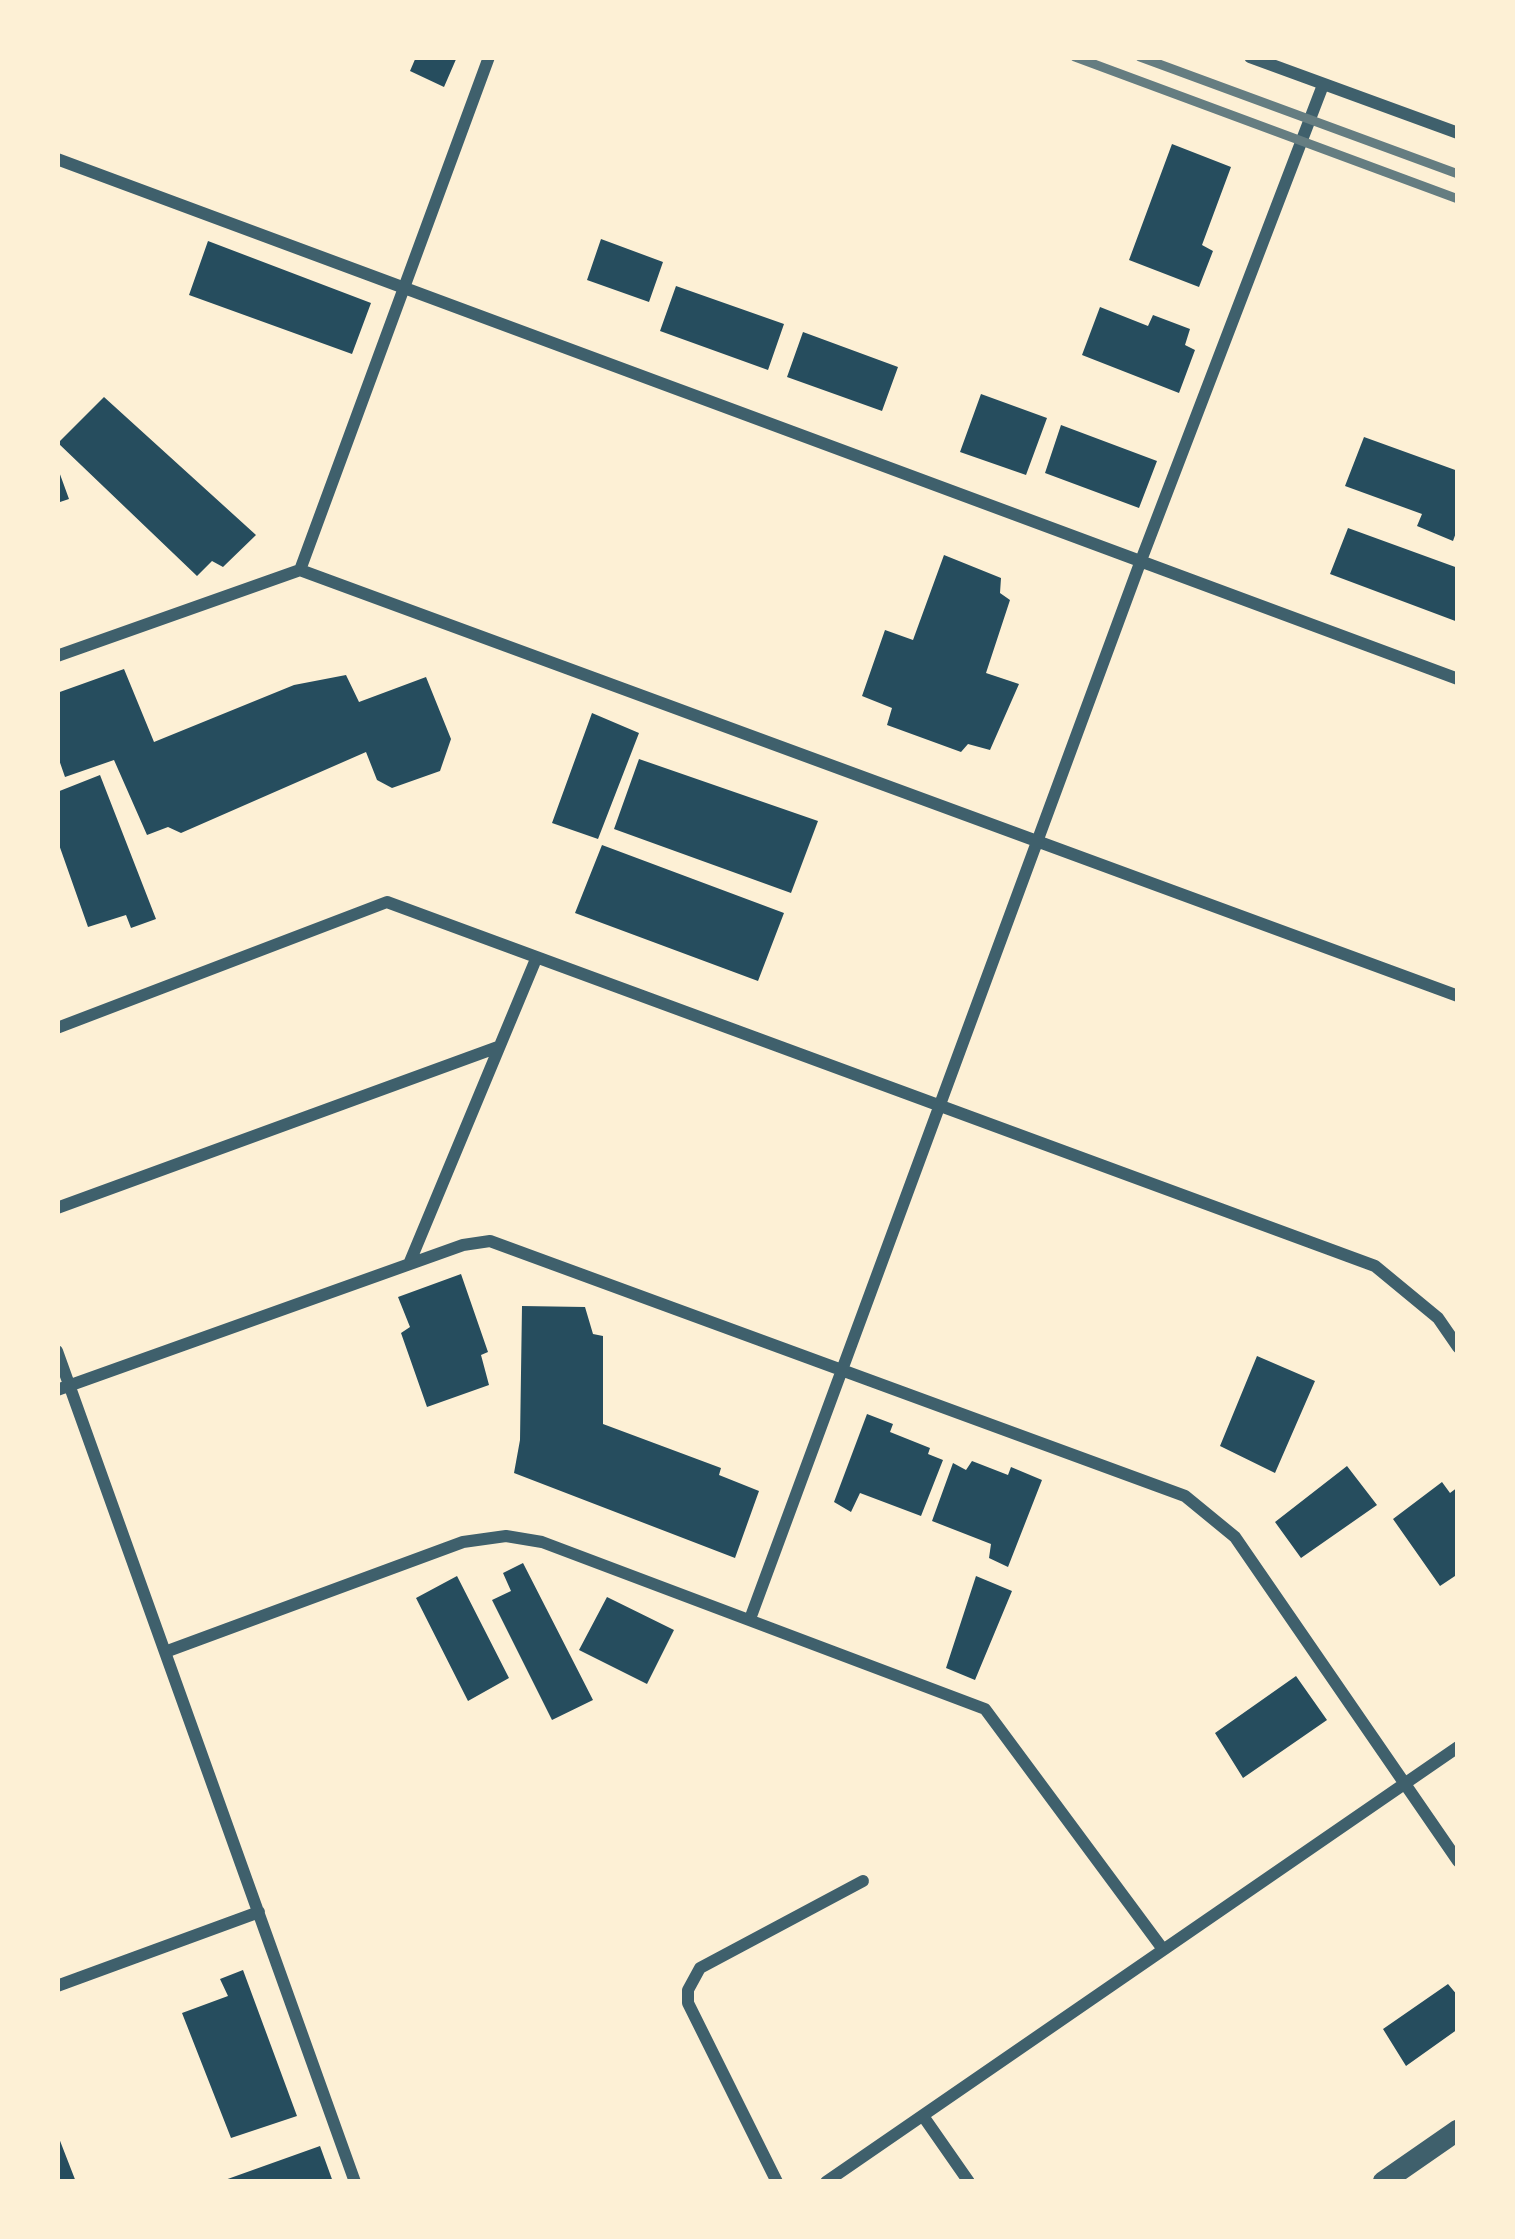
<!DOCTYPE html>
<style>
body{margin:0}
#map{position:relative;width:1515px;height:2239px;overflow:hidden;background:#fdf0d5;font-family:Mulish,sans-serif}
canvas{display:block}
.frame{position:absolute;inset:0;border:60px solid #fdf0d5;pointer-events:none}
</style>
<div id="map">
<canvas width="1515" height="2239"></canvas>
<div class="frame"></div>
</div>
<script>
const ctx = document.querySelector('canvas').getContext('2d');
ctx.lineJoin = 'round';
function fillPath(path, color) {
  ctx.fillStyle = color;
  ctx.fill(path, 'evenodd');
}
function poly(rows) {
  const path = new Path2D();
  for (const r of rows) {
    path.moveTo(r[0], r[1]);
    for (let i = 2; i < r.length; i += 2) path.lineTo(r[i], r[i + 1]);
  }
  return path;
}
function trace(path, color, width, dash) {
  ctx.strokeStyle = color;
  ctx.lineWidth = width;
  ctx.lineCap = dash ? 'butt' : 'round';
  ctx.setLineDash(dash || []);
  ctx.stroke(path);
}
fillPath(poly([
 [416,57,457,57,444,87,410,71],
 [1172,144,1231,167,1202,245,1213,251,1199,287,1129,260],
 [601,239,663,262,649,302,587,280],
 [208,241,371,303,352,354,189,295],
 [676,286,784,324,768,370,660,331],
 [1100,307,1148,326,1153,315,1190,329,1185,345,1195,350,1179,393,1082,355],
 [803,332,898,367,882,411,787,377],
 [981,394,1047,418,1026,475,960,452],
 [104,397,256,535,223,567,212,561,197,576,58,443],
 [1061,425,1157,461,1139,508,1045,473],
 [1364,437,1458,471,1458,527,1453,541,1417,526,1422,514,1345,486],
 [57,466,69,499,57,503],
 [1348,528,1458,568,1458,622,1330,574],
 [944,555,1001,578,1000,593,1010,600,986,673,1019,684,990,750,968,744,961,752,887,725,892,708,862,696,885,630,913,640],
 [124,669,154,742,294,685,346,675,359,702,426,677,451,739,440,771,392,788,377,780,366,752,181,833,168,827,147,835,114,760,65,777,57,754,57,693],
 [592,713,639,733,598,839,552,823],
 [639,759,818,821,791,893,614,829],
 [100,775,156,919,131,928,126,915,88,927,57,839,57,792],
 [602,845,784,913,758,981,575,913],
 [461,1274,488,1352,481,1355,489,1385,427,1407,401,1333,410,1327,398,1297],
 [522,1306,585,1307,593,1334,603,1336,603,1424,721,1468,719,1475,759,1491,735,1558,514,1473,520,1440],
 [1257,1356,1315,1381,1275,1473,1220,1446],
 [867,1414,893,1424,890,1432,930,1448,928,1454,943,1460,921,1516,860,1493,851,1512,834,1502],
 [972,1461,1008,1475,1011,1467,1042,1480,1008,1567,989,1558,991,1544,932,1521,953,1463,966,1470],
 [1347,1466,1377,1505,1301,1558,1275,1522],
 [1442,1482,1450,1493,1458,1487,1458,1574,1440,1586,1393,1519],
 [523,1563,593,1700,552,1720,492,1600,511,1591,503,1573],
 [457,1576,509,1678,468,1701,416,1598],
 [976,1576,1012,1591,975,1680,946,1668],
 [607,1597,674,1630,647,1684,579,1650],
 [1296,1676,1327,1720,1243,1778,1215,1733],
 [243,1970,297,2116,231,2138,182,2013,228,1996,220,1979],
 [1448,1984,1458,1996,1458,2029,1406,2066,1383,2029],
 [57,2133,76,2182,57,2182],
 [320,2146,333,2182,222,2182,222,2181]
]), '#264d5e');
trace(poly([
 [1250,57,1458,133],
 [57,159,1458,679],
 [300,570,489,57],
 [57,656,300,570,1458,996],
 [57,1028,387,902,1375,1266,1438,1318,1458,1347],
 [57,1208,498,1047],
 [409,1264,536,959],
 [57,1351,355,2182],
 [57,1390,463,1245,490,1241,1185,1496,1235,1537,1458,1861],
 [750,1619,1140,563,1323,85],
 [165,1652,463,1542,506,1536,542,1542,985,1709,1162,1948],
 [57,1986,259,1912],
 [923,2116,969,2182],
 [777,2182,688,2003,688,1990,700,1968,863,1881],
 [826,2182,1458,1747]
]), '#3f606c', 12);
trace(poly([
 [1383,2182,1458,2130]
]), '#3f606c', 21);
trace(poly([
 [1075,57,1458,199],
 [1140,57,1458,174]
]), '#657d81', 9);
</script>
